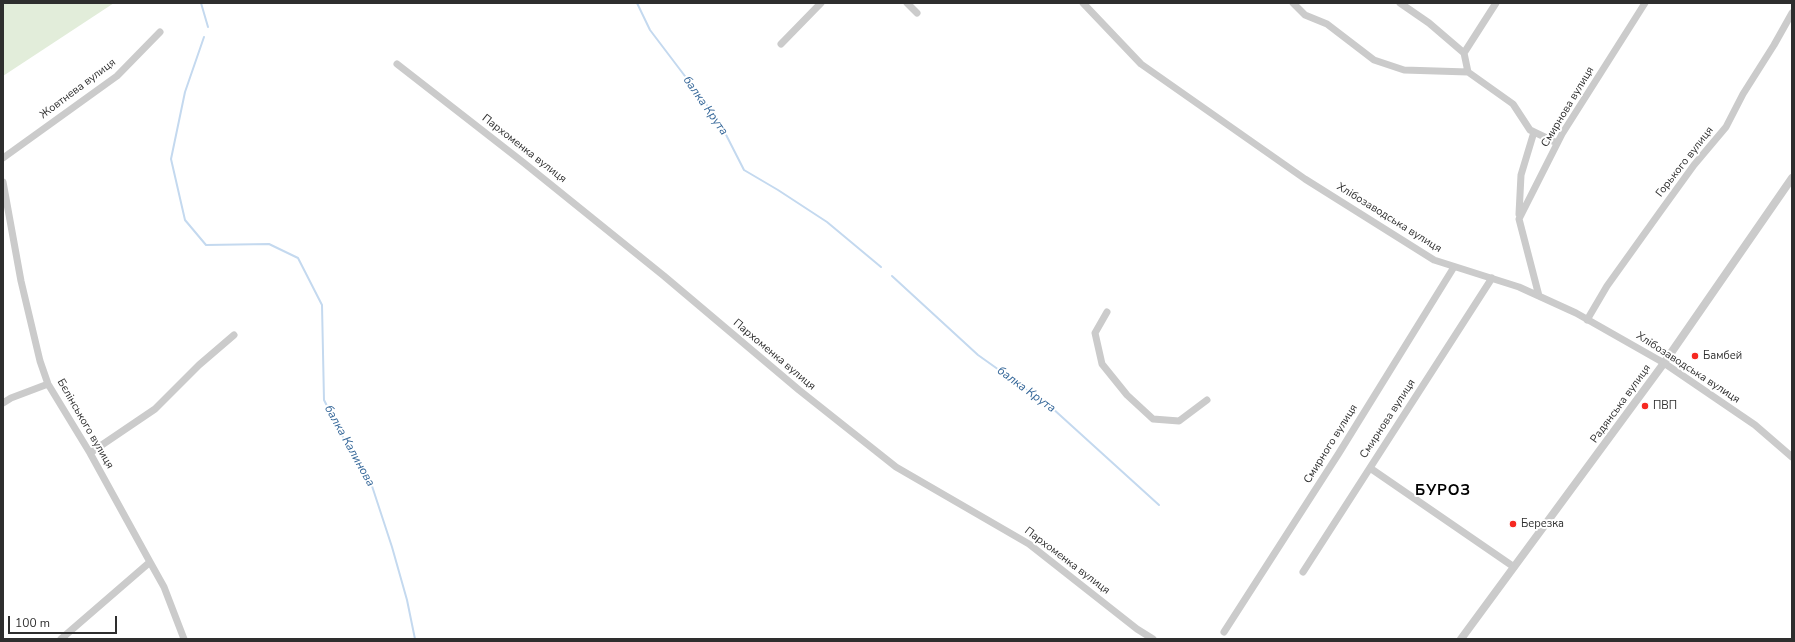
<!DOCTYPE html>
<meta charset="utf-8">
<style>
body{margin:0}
#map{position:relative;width:1795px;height:642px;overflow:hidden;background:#fff;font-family:"Nunito Sans",sans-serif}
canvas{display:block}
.frame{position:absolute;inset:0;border:4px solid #2e2e2e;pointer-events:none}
.scale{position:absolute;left:8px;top:616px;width:109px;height:18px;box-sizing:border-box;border:2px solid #2e2e2e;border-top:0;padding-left:5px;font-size:12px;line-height:14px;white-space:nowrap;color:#2e2e2e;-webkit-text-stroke:3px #fff;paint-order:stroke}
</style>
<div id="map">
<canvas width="1795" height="642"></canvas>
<div class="frame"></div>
<div class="scale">100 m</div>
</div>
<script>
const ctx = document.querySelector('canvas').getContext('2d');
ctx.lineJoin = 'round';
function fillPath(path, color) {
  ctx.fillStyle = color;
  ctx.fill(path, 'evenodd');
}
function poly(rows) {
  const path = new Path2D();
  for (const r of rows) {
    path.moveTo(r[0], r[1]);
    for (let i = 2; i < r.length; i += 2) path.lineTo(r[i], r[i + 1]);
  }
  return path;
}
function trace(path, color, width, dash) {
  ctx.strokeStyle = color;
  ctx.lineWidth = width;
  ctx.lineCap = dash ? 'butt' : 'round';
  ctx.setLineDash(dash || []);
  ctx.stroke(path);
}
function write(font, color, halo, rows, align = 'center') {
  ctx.font = font + ' "Nunito Sans",sans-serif';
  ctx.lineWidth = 4;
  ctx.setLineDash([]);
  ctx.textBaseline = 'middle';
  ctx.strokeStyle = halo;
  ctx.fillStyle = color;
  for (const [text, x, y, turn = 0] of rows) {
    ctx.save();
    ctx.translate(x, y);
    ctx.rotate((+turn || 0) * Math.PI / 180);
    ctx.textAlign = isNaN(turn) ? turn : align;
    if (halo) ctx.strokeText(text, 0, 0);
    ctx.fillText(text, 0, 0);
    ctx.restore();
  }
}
fillPath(poly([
 [3,3,114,3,3,76]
]), '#e2edda');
trace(poly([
 [201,3,208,27],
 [637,3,650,30,719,121,744,170,778,190,827,222,881,267],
 [204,37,185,92,171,159,185,220,206,245,269,244,298,258,322,305,324,400,349,449,372,486,392,547,407,600,415,639],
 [892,276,978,355,1051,407,1159,505]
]), '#c4d9ef', 2);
trace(poly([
 [907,3,917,13],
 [1083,3,1141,64,1305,179,1434,260,1519,287,1576,313,1664,363,1755,425,1792,457],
 [1293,3,1305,15,1327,24,1374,60,1404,70,1468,72],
 [1400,3,1429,23,1464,53,1468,72,1513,104,1530,130,1557,143],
 [781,44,821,3],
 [1464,53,1496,3],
 [397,64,524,163,664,276,799,390,896,467,1029,544,1137,629,1153,639],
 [3,158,117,76,160,32],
 [3,182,21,281,40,361,48,384,90,453,150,562,164,587,184,639],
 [1519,214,1521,175,1534,132],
 [1539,296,1519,219,1562,134,1645,3],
 [1107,312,1095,333,1102,364,1127,395,1153,419,1179,421,1207,400],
 [1587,320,1607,286,1660,212,1694,165,1726,127,1743,94,1774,45,1792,13],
 [3,403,11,398,48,384],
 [90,453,155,409,199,365,234,335],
 [1370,468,1514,567],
 [1303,572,1492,278],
 [1224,632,1339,453,1454,267],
 [61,639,150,562]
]), '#cbcbcb', 7);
trace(poly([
 [1461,639,1664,363,1792,178]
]), '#cbcbcb', 8);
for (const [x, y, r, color] of [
 [1695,356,4,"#f62820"],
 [1645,406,4,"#f62820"],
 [1513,524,4,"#f62820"]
]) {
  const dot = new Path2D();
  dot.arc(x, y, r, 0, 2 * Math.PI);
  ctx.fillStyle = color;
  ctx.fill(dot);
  trace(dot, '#fff', 1.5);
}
write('11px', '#2e2e2e', '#fff', [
 ["Жовтнева вулиця",78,89,-37],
 ["Смирнова вулиця",1568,107,-59],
 ["Пархоменка вулиця",524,149,38],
 ["Горького вулиця",1685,162,-52],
 ["Хлібозаводська вулиця",1389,218,32],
 ["Пархоменка вулиця",774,355,40],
 ["Хлібозаводська вулиця",1688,368,33],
 ["Радянська вулиця",1621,404,-54],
 ["Смирнова вулиця",1388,419,-57],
 ["Бєлінського вулиця",85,424,60],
 ["Смирного вулиця",1331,444,-58],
 ["Пархоменка вулиця",1067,561,37]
]);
write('11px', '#2e2e2e', '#fff', [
 ["Бамбей",1703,356],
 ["ПВП",1653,406],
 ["Березка",1521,524]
], 'left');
write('italic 12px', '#346698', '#fff', [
 ["балка Крута",705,106,55],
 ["балка Крута",1026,390,36],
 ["балка Калинова",349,446,61]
]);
ctx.letterSpacing = '1px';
write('bold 15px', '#000', '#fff', [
 ["БУРОЗ",1443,491]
]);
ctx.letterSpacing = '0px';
</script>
